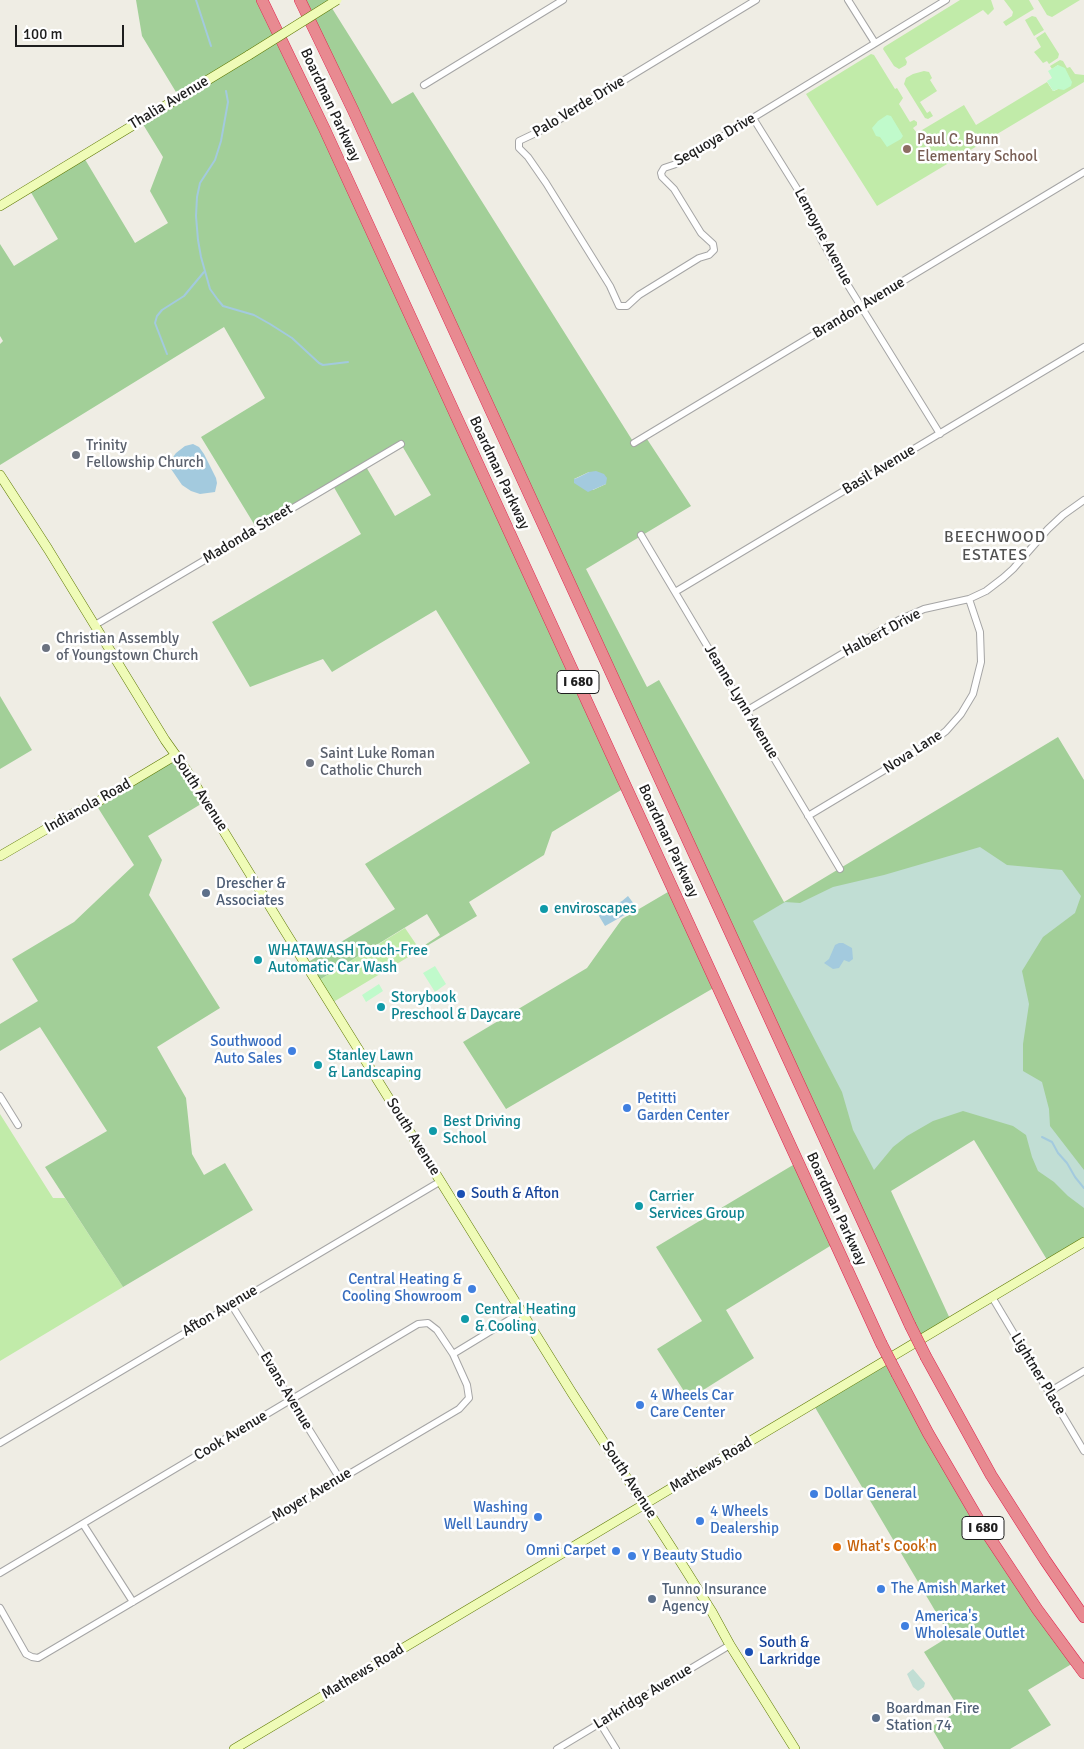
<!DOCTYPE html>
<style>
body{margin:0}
#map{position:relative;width:1084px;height:1749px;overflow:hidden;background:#efede4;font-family:Signika,sans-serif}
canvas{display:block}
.scale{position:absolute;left:15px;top:25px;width:109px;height:22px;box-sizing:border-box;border:2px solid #1e1e1e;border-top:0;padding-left:6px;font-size:15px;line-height:18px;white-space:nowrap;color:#1e1e1e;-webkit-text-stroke:4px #fff;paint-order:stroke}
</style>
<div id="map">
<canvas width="1084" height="1749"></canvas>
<div class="scale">100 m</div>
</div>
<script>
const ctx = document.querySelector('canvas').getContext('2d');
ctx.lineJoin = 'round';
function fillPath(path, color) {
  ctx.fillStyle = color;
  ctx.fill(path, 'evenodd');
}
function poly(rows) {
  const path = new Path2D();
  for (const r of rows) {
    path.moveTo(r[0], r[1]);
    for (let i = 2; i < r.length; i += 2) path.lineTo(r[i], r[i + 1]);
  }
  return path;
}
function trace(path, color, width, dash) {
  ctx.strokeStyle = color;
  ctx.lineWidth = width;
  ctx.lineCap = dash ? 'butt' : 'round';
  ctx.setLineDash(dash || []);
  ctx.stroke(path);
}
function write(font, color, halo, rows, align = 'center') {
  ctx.font = font + ' Signika,sans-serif';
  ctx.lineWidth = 5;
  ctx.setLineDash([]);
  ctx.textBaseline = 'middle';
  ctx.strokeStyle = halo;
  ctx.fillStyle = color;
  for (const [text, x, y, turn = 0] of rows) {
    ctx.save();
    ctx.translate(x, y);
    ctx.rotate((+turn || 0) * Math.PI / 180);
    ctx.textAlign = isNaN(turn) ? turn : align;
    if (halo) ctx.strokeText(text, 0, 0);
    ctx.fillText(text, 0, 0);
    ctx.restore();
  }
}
fillPath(poly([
 [960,0,991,0,994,9,988,15,983,10,905,58,907,62,906,65,899,69,894,66,883,49,884,47],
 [1004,0,1029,0,1034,9,1006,26,1003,22,1012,16,1013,12],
 [1038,0,1080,0,1052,17,1047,15],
 [1032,16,1036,17,1044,30,1034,36,1025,20],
 [1045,32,1059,54,1058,58,1049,64,1047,61,1043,63,1034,52,1041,47,1036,38],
 [871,54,874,55,895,89,897,88,903,98,899,104,910,122,914,120,917,122,917,125,913,128,917,133,964,105,976,125,1047,82,1053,91,1054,91,1058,89,1058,65,1052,69,1050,66,1060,60,1063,61,1067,68,1070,67,1075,74,1084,75,1084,82,877,206,806,94],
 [924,71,929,72,932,78,930,80,937,91,920,102,927,113,930,111,933,116,928,119,925,118,904,84,906,78,913,74],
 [405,928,420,950,330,1004,316,982],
 [0,1114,53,1198,65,1198,123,1287,0,1361]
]), '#c1eba9');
fillPath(poly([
 [136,0,262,0,626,787,552,832,544,855,469,902,477,916,420,950,419,949,440,935,427,914,316,982,305,964,395,909,365,864,530,763,436,610,332,672,323,659,250,687,212,622,361,534,332,484,257,529,201,437,265,398,224,327,0,465,0,344,3,341,0,336,0,244,14,266,58,239,29,189,83,156,135,243,168,223,150,191,163,157,141,121,179,97,142,36],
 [401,444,431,495,395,516,365,465],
 [300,0,338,0,330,5,392,104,413,92,634,443,645,436,691,506,586,569,647,687,659,680,784,902,1058,737,1084,780,1084,1242,1049,1263,974,1140,891,1191,951,1321,918,1341],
 [589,472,606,484,593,490,574,479],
 [0,696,32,750,0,769],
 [176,755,206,801,148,836,162,860,149,895,220,1008,157,1047,186,1098,192,1154,204,1175,225,1163,253,1210,123,1287,45,1167,107,1131,40,1027,0,1051,0,1024,38,1001,12,959,74,922,134,865,95,803],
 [673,889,717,986,506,1109,463,1042,587,968,622,919],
 [798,1162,835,1243,726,1310,754,1358,689,1399,657,1349,702,1321,656,1247],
 [889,1358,928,1433,1075,1662,1028,1690,1051,1725,1010,1749,944,1749,931,1727,960,1710,924,1652,950,1636,813,1404]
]), '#a2cf98');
fillPath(poly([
 [980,847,1007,865,1062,870,1081,896,1075,913,1043,937,1022,971,1029,1004,1023,1044,1023,1071,1042,1082,1049,1109,1050,1126,1084,1170,1084,1208,1068,1196,1054,1182,1038,1171,1032,1157,1026,1135,1013,1126,963,1111,933,1121,907,1136,893,1147,874,1170,853,1130,842,1092,753,921,785,902,800,903,833,887,884,875],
 [913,1669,925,1683,924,1687,918,1691,913,1687,907,1674]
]), '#c1ded4');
fillPath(poly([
 [1058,65,1065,68,1072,82,1071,86,1064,90,1058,89,1053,91,1047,81,1052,78,1048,71],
 [887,115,891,116,903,136,901,139,887,147,880,137,876,136,872,128,878,121],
 [435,966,446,984,435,992,423,973],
 [379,984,383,991,366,1002,362,995]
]), '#c0facb');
fillPath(poly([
 [193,444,199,447,204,454,216,478,217,483,215,492,200,494,191,491,182,485,169,466,170,461,176,453,185,446],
 [596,471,604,474,607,478,606,484,588,492,574,483,574,479,577,478,589,472],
 [628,896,637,908,605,926,599,916,600,914,609,908,611,910,614,905,622,901],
 [839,943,843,943,852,948,853,959,849,962,844,960,839,968,833,969,824,963,829,959,835,945]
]), '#a3cade');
trace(poly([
 [196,0,211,46],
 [226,91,228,102,221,141,215,160,200,183,197,197,196,216,198,240,201,257,210,289,218,300,223,306,254,315,270,324,292,338,319,363,323,365,348,362],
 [167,354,155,323,157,316,162,310,184,296,204,272],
 [1042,1137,1052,1142,1058,1153,1067,1163,1075,1177,1084,1188]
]), '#a3cade', 2);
const street = poly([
 [756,0,542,130,519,141,519,148,528,157,546,183,610,286,619,306,627,306,639,295,699,258,709,255,714,250,713,244,701,233,674,189,662,177,661,173,664,168,679,163,946,0],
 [848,0,875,43],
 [424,85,563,0],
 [753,118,806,203,821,239,836,266,940,434],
 [634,443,1084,172],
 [641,535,840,869],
 [675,592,1084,347],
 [95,625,401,444],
 [746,711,899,620,924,609,969,599,986,591,1003,578,1013,569,1048,529,1063,515,1084,500],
 [808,816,933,741,946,731,961,714,973,694,981,662,980,632,969,599],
 [0,1096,18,1125],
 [992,1297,1084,1451],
 [231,1304,340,1479],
 [453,1354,522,1312],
 [1049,1392,1084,1371],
 [0,1443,441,1181],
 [83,1524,133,1602],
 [0,1573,418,1324,428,1323,437,1330,453,1354,467,1385,469,1398,459,1409,38,1658,32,1657,26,1654,0,1608],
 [600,1723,616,1749],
 [557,1749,730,1645]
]);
const secondary = poly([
 [0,206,249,55],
 [0,475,48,549,165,740,187,771,283,928,572,1393,675,1553,712,1612,730,1645,795,1749],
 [0,856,72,814,99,801,176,755],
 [234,1749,1084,1242]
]);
const highway = poly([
 [262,0,324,128,881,1343],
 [300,0,353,110,910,1325],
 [926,1357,991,1475,1045,1560,1084,1617],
 [897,1374,928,1433,984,1529,1037,1609,1084,1673]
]);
trace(street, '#a5a5a5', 8);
trace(secondary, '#5d7803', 10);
trace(highway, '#de214b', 12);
trace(street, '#fff', 6);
trace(secondary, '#effbb7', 9);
trace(highway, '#e88a91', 11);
const secondaryBridge = poly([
 [249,55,337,0]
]);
const highwayBridge = poly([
 [910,1325,926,1357],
 [881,1343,897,1374]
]);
trace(secondaryBridge, '#5d7803', 10, []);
trace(highwayBridge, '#de214b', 12, []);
trace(secondaryBridge, '#effbb7', 9);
trace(highwayBridge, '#e88a91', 11);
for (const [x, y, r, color] of [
 [907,149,5,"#8d6e63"],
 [76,455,5,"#6b7280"],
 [46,648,5,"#6b7280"],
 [310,763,5,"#6b7280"],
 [206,893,5,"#5c6f8a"],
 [544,909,5,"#0f9aa8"],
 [258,960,5,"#0f9aa8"],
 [381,1007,5,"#0f9aa8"],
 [292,1051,5,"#3f7fe0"],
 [318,1065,5,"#0f9aa8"],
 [627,1108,5,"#3f7fe0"],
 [433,1131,5,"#0f9aa8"],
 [461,1194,5,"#1a4fb4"],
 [639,1206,5,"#0f9aa8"],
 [472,1289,5,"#3f7fe0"],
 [465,1319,5,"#0f9aa8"],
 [640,1405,5,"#3f7fe0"],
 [814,1494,5,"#3f7fe0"],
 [538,1517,5,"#3f7fe0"],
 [700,1521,5,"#3f7fe0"],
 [837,1547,5,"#e8710a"],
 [616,1551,5,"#3f7fe0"],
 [632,1556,5,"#3f7fe0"],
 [881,1589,5,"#3f7fe0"],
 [652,1599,5,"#5c6f8a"],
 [905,1626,5,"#3f7fe0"],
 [749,1652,5,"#1a4fb4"],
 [876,1718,5,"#5c6f8a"]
]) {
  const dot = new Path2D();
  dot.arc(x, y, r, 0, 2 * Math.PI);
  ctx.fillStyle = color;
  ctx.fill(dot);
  trace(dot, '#fff', 2);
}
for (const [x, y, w] of [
 [578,682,42],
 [983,1528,42]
]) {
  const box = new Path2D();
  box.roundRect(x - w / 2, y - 11.5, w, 23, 4);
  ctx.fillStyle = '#fff';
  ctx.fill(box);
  trace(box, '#1e1e1e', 1);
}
write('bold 14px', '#1e1e1e', null, [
 ["I 680",578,682],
 ["I 680",983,1528]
]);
write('15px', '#1e1e1e', '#fff', [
 ["Thalia Avenue",169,103,-31],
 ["Boardman Parkway",330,105,65],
 ["Palo Verde Drive",579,107,-31],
 ["Sequoya Drive",715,140,-30],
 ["Lemoyne Avenue",823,237,62],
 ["Brandon Avenue",859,308,-31],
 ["Basil Avenue",879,470,-31],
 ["Boardman Parkway",499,473,65],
 ["Madonda Street",248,534,-31],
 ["Halbert Drive",882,633,-28],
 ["Jeanne Lynn Avenue",741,702,59],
 ["Nova Lane",913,752,-33],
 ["South Avenue",200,793,57],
 ["Indianola Road",88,806,-29],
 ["Boardman Parkway",668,841,65],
 ["South Avenue",413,1137,58],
 ["Boardman Parkway",836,1209,65],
 ["Afton Avenue",220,1311,-31],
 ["Lightner Place",1038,1374,59],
 ["Evans Avenue",286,1391,59],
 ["Cook Avenue",231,1436,-31],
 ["Mathews Road",711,1465,-31],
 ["South Avenue",629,1480,57],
 ["Moyer Avenue",312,1495,-31],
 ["Mathews Road",363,1672,-31],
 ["Larkridge Avenue",643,1697,-31]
]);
write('15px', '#785e54', '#fff', [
 ["Paul C. Bunn",917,140],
 ["Elementary School",917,157]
], 'left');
write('15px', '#5b616d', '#fff', [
 ["Trinity",86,446],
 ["Fellowship Church",86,463],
 ["Christian Assembly",56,639],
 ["of Youngstown Church",56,656],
 ["Saint Luke Roman",320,754],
 ["Catholic Church",320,771]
], 'left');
write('15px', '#4e5e75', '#fff', [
 ["Drescher &",216,884],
 ["Associates",216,901],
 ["Tunno Insurance",662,1590],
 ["Agency",662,1607],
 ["Boardman Fire",886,1709],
 ["Station 74",886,1726]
], 'left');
write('15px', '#0d838f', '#fff', [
 ["enviroscapes",554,909],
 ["WHATAWASH Touch-Free",268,951],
 ["Automatic Car Wash",268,968],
 ["Storybook",391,998],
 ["Preschool & Daycare",391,1015],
 ["Stanley Lawn",328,1056],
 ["& Landscaping",328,1073],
 ["Best Driving",443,1122],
 ["School",443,1139],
 ["Carrier",649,1197],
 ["Services Group",649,1214],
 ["Central Heating",475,1310],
 ["& Cooling",475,1327]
], 'left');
write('15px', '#366cbe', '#fff', [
 ["Southwood",282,1042,"right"],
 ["Auto Sales",282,1059,"right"],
 ["Petitti",637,1099],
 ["Garden Center",637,1116],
 ["Central Heating &",462,1280,"right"],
 ["Cooling Showroom",462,1297,"right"],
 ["4 Wheels Car",650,1396],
 ["Care Center",650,1413],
 ["Dollar General",824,1494],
 ["Washing",528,1508,"right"],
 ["Well Laundry",528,1525,"right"],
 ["4 Wheels",710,1512],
 ["Dealership",710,1529],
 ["Omni Carpet",606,1551,"right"],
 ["Y Beauty Studio",642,1556],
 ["The Amish Market",891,1589],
 ["America's",915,1617],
 ["Wholesale Outlet",915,1634]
], 'left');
write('15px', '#164399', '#fff', [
 ["South & Afton",471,1194],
 ["South &",759,1643],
 ["Larkridge",759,1660]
], 'left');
write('15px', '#c56008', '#fff', [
 ["What's Cook'n",847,1547]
], 'left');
ctx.letterSpacing = '1px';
write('16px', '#515151', '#fff', [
 ["BEECHWOOD",995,538],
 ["ESTATES",995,556]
]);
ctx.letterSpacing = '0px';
</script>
